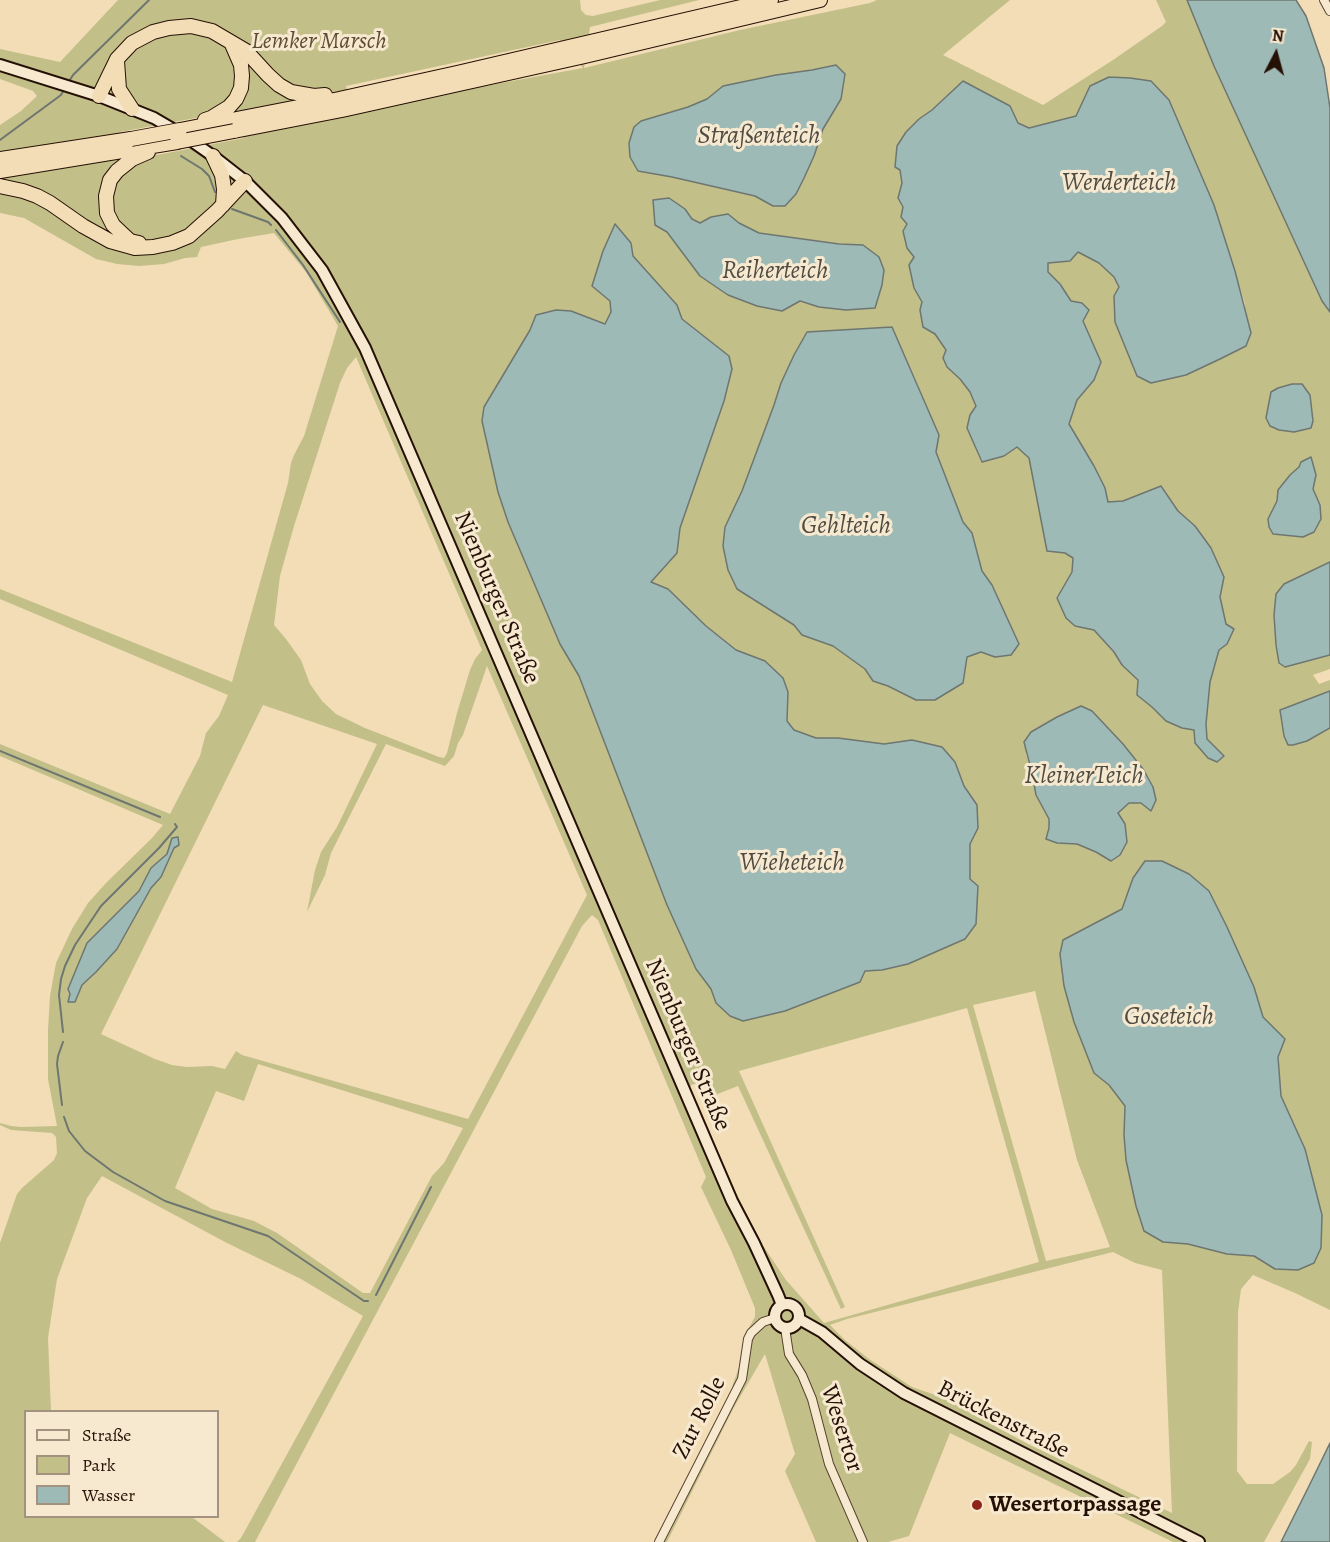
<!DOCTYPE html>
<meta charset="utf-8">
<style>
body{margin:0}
#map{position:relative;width:1330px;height:1542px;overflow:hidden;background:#f3ddb6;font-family:Alegreya,serif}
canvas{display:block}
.legend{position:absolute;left:24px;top:1410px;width:195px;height:108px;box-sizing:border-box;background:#f7e9d0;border:2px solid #a3927f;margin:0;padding:8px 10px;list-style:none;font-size:18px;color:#251005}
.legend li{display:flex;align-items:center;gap:12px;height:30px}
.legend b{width:30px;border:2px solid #a3927f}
.north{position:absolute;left:1246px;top:24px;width:60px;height:60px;-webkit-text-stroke:4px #f7e9d0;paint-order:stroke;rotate:6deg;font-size:16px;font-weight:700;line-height:24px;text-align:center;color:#251005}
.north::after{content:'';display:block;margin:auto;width:21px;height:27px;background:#251005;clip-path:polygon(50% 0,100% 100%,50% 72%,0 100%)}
</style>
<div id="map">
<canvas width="1330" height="1542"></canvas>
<ul class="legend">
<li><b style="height:8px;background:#f7e9d0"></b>Straße</li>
<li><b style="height:16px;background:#c2bf89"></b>Park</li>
<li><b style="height:16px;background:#9ebab7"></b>Wasser</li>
</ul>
<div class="north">N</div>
</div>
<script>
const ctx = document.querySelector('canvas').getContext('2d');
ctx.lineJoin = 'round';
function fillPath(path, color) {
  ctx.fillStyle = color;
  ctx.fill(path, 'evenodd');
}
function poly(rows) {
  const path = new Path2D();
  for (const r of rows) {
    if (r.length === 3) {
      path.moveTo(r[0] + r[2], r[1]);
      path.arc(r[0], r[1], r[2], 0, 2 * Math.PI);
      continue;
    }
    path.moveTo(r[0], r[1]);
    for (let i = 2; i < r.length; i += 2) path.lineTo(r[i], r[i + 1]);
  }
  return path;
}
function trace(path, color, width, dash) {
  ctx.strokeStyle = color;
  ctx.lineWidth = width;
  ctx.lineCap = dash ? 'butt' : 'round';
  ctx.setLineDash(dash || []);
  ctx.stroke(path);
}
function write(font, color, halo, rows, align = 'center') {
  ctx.font = font + ' Alegreya,serif';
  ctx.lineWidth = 6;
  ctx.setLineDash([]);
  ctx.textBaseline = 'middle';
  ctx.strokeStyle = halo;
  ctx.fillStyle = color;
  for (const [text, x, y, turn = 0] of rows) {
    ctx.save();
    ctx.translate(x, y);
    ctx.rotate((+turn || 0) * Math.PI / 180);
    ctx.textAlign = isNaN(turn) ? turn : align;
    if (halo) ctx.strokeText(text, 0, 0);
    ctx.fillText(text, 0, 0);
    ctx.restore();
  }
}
fillPath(poly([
 [118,0,580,0,581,10,586,15,593,16,660,0,699,0,590,27,584,68,740,30,870,3,877,0,1010,0,943,55,1043,105,1113,60,1162,26,1166,22,1156,0,1187,0,1214,66,1322,301,1330,312,1330,562,1284,584,1274,615,1280,663,1285,667,1330,655,1330,669,1313,675,1319,684,1330,680,1330,691,1281,709,1307,741,1330,728,1330,1310,1295,1293,1253,1275,1241,1289,1238,1312,1237,1471,1247,1484,1273,1484,1290,1472,1296,1465,1309,1441,1312,1442,1310,1459,1264,1542,1173,1542,950,1433,909,1536,888,1542,816,1542,785,1471,795,1454,765,1354,733,1409,667,1542,655,1542,732,1392,733,1384,741,1362,742,1350,747,1331,755,1317,755,1308,731,1250,701,1187,706,1177,598,920,592,915,582,926,255,1542,237,1542,241,1538,363,1316,301,1279,227,1243,102,1176,87,1198,57,1279,48,1338,51,1411,26,1412,26,1516,192,1517,225,1542,0,1542,0,1243,17,1194,22,1188,54,1160,57,1153,56,1137,52,1133,11,1130,0,1125,0,1123,11,1126,21,1127,57,1126,48,1079,48,1030,50,996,56,963,72,929,88,903,106,883,152,838,163,825,0,756,0,744,170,814,200,756,206,733,219,716,228,695,0,599,0,589,232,682,288,483,291,463,294,455,304,436,338,326,306,272,274,233,238,239,201,247,197,257,185,258,164,264,139,266,117,264,96,259,24,218,0,213,0,125,21,111,37,96,33,91,0,79,0,49,60,62],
 [560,40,583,68,354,110,346,86],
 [836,65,841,99,823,129,814,156,773,206,755,196,672,177,638,171,630,156,629,143,659,115,688,107,707,99,723,86,776,75,812,70],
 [946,96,992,97,1010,106,1018,123,1029,128,1076,116,1169,100,1214,205,1245,304,1246,346,1186,375,1137,376,1115,322,1119,287,1114,277,1099,263,1078,252,1070,261,1048,262,1048,272,1060,284,1071,301,1082,303,1083,321,1101,362,1094,380,1077,400,1069,424,1094,466,1105,488,1108,502,1123,501,1162,486,1178,511,1195,526,1224,577,1220,597,1226,624,1227,644,1219,650,1210,682,1206,724,1207,739,1223,755,1194,730,1182,728,1166,721,1152,707,1137,695,1138,680,1122,665,1114,652,1094,630,1075,626,1073,558,1065,553,1047,551,1029,458,1017,447,1004,456,981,462,967,428,970,415,976,406,970,392,960,379,947,367,946,350,935,334,923,327,920,311,922,302,914,288,915,257,903,207,898,198,902,183,897,146,906,132,919,119,932,110],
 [201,117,234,131,244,138,157,155,120,132],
 [653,200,685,209,692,219,700,223,711,217,728,214,739,223,759,233,839,244,863,245,875,308,846,310,819,307,700,276,667,232,655,225],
 [631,242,633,256,677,305,682,319,728,356,732,369,724,401,680,528,677,553,651,582,736,650,765,661,788,692,787,721,794,730,816,738,838,738,884,744,912,740,941,747,955,761,964,786,977,805,978,828,970,844,970,879,965,939,908,964,882,970,864,971,860,982,785,1011,743,1021,716,1003,711,989,696,969,667,905,579,676,560,644,508,522,498,492,482,421,510,364,530,330,536,315,571,311,605,324,611,312,610,301,603,294],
 [807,332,910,367,939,435,936,451,947,482,963,522,972,533,982,571,992,585,995,657,981,652,967,657,965,672,888,686,873,681,865,669,833,646,802,635,794,625,770,609,751,599,725,527,742,491,774,405,781,383,794,355],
 [356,357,482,650,475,659,470,670,457,713,447,753,444,758,439,757,365,728,336,714,322,701,310,684,301,660,286,639,274,625,280,576,294,526,340,383,347,368],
 [1302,384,1310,395,1313,421,1311,428,1266,418,1271,393],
 [1301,462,1316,475,1313,489,1320,505,1303,537,1273,534,1268,519,1277,501,1279,490,1290,475,1299,467],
 [487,666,587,895,468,1119,242,1055,236,1051,225,1069,212,1066,187,1067,172,1065,155,1059,101,1034,263,705,377,744,337,827,321,852,315,870,307,912,325,875,331,853,386,744,445,766,454,756,458,743,463,735],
 [1092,711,1123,744,1143,769,1141,803,1128,803,1118,813,1125,824,1111,861,1096,852,1077,844,1057,843,1049,828,1049,819,1032,773,1026,754],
 [172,839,174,847,161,877,151,888,96,972,82,985,75,1002,69,1001,70,994,68,989,87,943,139,891,151,869,167,854],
 [1162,861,1189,874,1209,891,1254,987,1263,1017,1285,1039,1278,1057,1281,1096,1305,1149,1322,1215,1275,1269,1254,1256,1227,1254,1188,1244,1163,1242,1126,1160,1124,1135,1125,1106,1109,1085,1094,1072,1063,940,1122,909],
 [1035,991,1077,1160,1110,1247,1046,1261,973,1005],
 [967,1008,1039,1262,824,1323,786,1280,762,1244,739,1199,689,1090,691,1085,707,1080,715,1095,738,1086,841,1309,845,1307,739,1071],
 [258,1064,463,1128,444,1163,432,1176,370,1293,363,1293,277,1233,254,1221,212,1209,175,1188,216,1091,244,1101],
 [1113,1252,1135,1263,1162,1270,1172,1513,1028,1444,941,1397,912,1387,869,1359,845,1340,830,1325,847,1319]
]), '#c2bf89');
const water = poly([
 [1187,0,1296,0,1306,16,1324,68,1330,108,1330,312,1322,301,1214,66,1187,0],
 [836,65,845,74,841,99,823,129,814,156,804,178,796,194,785,206,773,206,755,196,672,177,638,171,630,157,629,143,634,127,641,121,688,107,707,99,723,86,776,75,812,70,836,65],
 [1109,77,1130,78,1151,81,1169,100,1214,205,1235,271,1251,333,1246,346,1220,359,1186,375,1151,383,1137,376,1115,322,1114,296,1119,287,1114,277,1099,263,1078,252,1070,261,1048,263,1048,272,1060,284,1071,301,1082,303,1089,310,1083,321,1101,362,1094,380,1077,400,1069,424,1094,466,1105,488,1108,502,1123,501,1161,486,1178,511,1195,526,1211,548,1224,577,1220,597,1226,624,1234,629,1227,644,1219,650,1210,682,1206,724,1207,739,1224,756,1217,762,1208,758,1195,743,1194,730,1182,728,1166,721,1152,707,1137,695,1138,680,1122,665,1114,652,1094,630,1075,626,1066,618,1057,598,1072,572,1073,558,1065,553,1047,551,1029,458,1017,447,1004,456,982,462,967,428,970,415,976,406,970,392,960,379,947,367,943,358,946,350,935,334,923,327,920,310,922,302,914,288,909,265,914,257,907,248,903,231,907,224,901,217,903,207,898,198,902,183,900,170,895,167,897,146,906,132,919,119,932,110,963,81,1010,106,1018,123,1029,128,1076,116,1090,86,1109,77],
 [669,198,685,209,692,219,700,223,711,217,728,214,739,223,759,233,839,244,863,245,879,257,884,270,882,285,875,308,846,310,819,307,800,301,782,311,757,306,728,295,700,276,667,232,655,225,653,200,669,198],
 [615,224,631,243,633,256,677,305,682,319,729,356,732,369,724,401,680,528,677,553,651,582,668,589,706,626,736,650,765,661,783,678,788,692,787,721,794,730,816,738,838,738,884,744,912,740,942,747,955,762,964,786,977,805,978,828,970,844,970,879,978,886,976,924,965,939,908,964,882,970,865,971,860,982,785,1011,743,1021,730,1016,716,1003,711,989,696,969,667,905,579,676,560,644,508,522,498,492,482,421,484,407,530,330,536,315,556,310,571,311,605,324,611,312,610,301,592,286,603,251,615,224],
 [892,327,939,435,936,452,963,522,972,533,982,571,992,585,1019,644,1011,655,995,657,981,652,967,657,963,683,935,700,916,700,888,686,873,681,865,669,833,646,802,635,794,625,737,589,728,570,723,546,725,527,742,491,774,405,781,383,794,355,807,332,892,327],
 [1292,384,1302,384,1310,395,1313,421,1311,428,1294,432,1279,430,1270,426,1266,418,1271,392,1278,388,1292,384],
 [1311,457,1316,475,1313,489,1320,505,1321,519,1314,532,1303,537,1273,534,1269,527,1268,519,1277,501,1278,490,1290,475,1299,467,1301,462,1311,457],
 [1330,562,1330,655,1285,667,1279,663,1276,645,1274,615,1276,594,1284,584,1330,562],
 [1330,691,1330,728,1307,741,1293,745,1288,745,1284,736,1280,710,1330,691],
 [1081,706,1092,711,1123,744,1143,769,1153,787,1156,800,1151,811,1141,803,1129,803,1118,813,1125,824,1127,842,1120,855,1111,861,1096,852,1077,844,1057,843,1046,839,1049,828,1049,819,1036,795,1032,773,1024,742,1031,732,1057,717,1081,706],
 [178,837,179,845,174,848,161,877,151,888,117,949,96,972,82,985,75,1002,68,1002,70,994,68,989,87,943,139,891,151,868,167,854,172,838,178,837],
 [1145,861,1162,861,1189,874,1209,891,1227,927,1254,987,1263,1017,1285,1039,1278,1057,1281,1096,1305,1149,1322,1215,1321,1248,1314,1263,1298,1270,1275,1269,1254,1256,1227,1254,1188,1244,1163,1242,1144,1231,1136,1206,1126,1160,1124,1135,1125,1106,1109,1085,1094,1073,1074,1022,1064,986,1060,954,1063,940,1122,909,1133,878,1145,861],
 [1330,1443,1330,1542,1281,1542,1308,1488,1330,1443]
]);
fillPath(water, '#9ebab7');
trace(water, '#6e7670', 1.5);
trace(poly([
 [68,83,73,75,149,0],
 [0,140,61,95,65,88],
 [181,156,202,169,209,176,215,192],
 [232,209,268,222,271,225],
 [276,230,303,265,340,322],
 [0,751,160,817],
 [63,1032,59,995,61,979,65,966,75,945,101,906,159,848,177,827,175,824],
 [62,1105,57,1064,58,1056,63,1042],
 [64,1117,69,1131,85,1151,113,1172,165,1201,268,1236,364,1301,368,1301],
 [376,1295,431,1187]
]), '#6e7670', 2);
const street = poly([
 [1324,0,1330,11],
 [785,1328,789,1354,802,1375,812,1399,829,1464,863,1542],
 [659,1542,742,1379,748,1339,751,1333,763,1322,775,1318]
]);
const secondary = poly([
 [0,65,99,96,154,118,183,135,213,156,245,181,282,218,322,270,365,348,732,1201,754,1243,778,1295,782,1305],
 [787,1316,12],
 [799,1319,822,1332,860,1364,904,1393,1199,1542]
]);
const highway = poly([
 [117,61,119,89,132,109],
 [99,96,117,59,132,43,153,32,169,28,191,26,212,31,246,51,268,75,279,85,291,92,314,96,325,95],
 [205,120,211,118,229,107,236,99,241,88,242,76,241,65,231,42],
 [180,130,339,99,457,73,771,0],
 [234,131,342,110,585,56,820,0],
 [213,156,222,175,224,189,223,205],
 [0,159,131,139],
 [0,171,177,142],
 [0,186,23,191,37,196,50,203,83,226,110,241,135,248,153,247,172,243,189,236,217,211,245,181],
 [139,243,130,241,113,225,107,213,106,196,110,180,117,171,132,159,148,152]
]);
trace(street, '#584331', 10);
trace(secondary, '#251005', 14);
trace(highway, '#251005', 16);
trace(street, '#f7e9d0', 8);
trace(secondary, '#f7e9d0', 10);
trace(highway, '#f3ddb6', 14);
const highwayBridge = poly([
 [131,139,180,130],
 [177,142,234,131]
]);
trace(highwayBridge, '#251005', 16, []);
trace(highwayBridge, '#f3ddb6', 14);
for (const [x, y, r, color] of [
 [977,1505,6,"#8f2418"]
]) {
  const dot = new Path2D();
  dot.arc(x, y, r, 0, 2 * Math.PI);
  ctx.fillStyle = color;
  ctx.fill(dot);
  trace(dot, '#f7e9d0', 2);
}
write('italic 24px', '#5c4d33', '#f7e9d0', [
 ["Lemker Marsch",319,42]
]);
write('24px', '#251005', '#f7e9d0', [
 ["Nienburger Straße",496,598,67],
 ["Nienburger Straße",687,1045,67],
 ["Zur Rolle",700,1418,-63],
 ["Brückenstraße",1003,1420,27],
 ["Wesertor",841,1429,72]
]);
write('bold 24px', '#251005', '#f7e9d0', [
 ["Wesertorpassage",989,1505]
], 'left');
write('italic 26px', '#4f4c43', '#f7e9d0', [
 ["Straßenteich",759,137],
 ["Werderteich",1119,184],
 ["Reiherteich",775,272],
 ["Gehlteich",846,527],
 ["KleinerTeich",1084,777],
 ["Wieheteich",792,864],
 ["Goseteich",1169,1018]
]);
</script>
